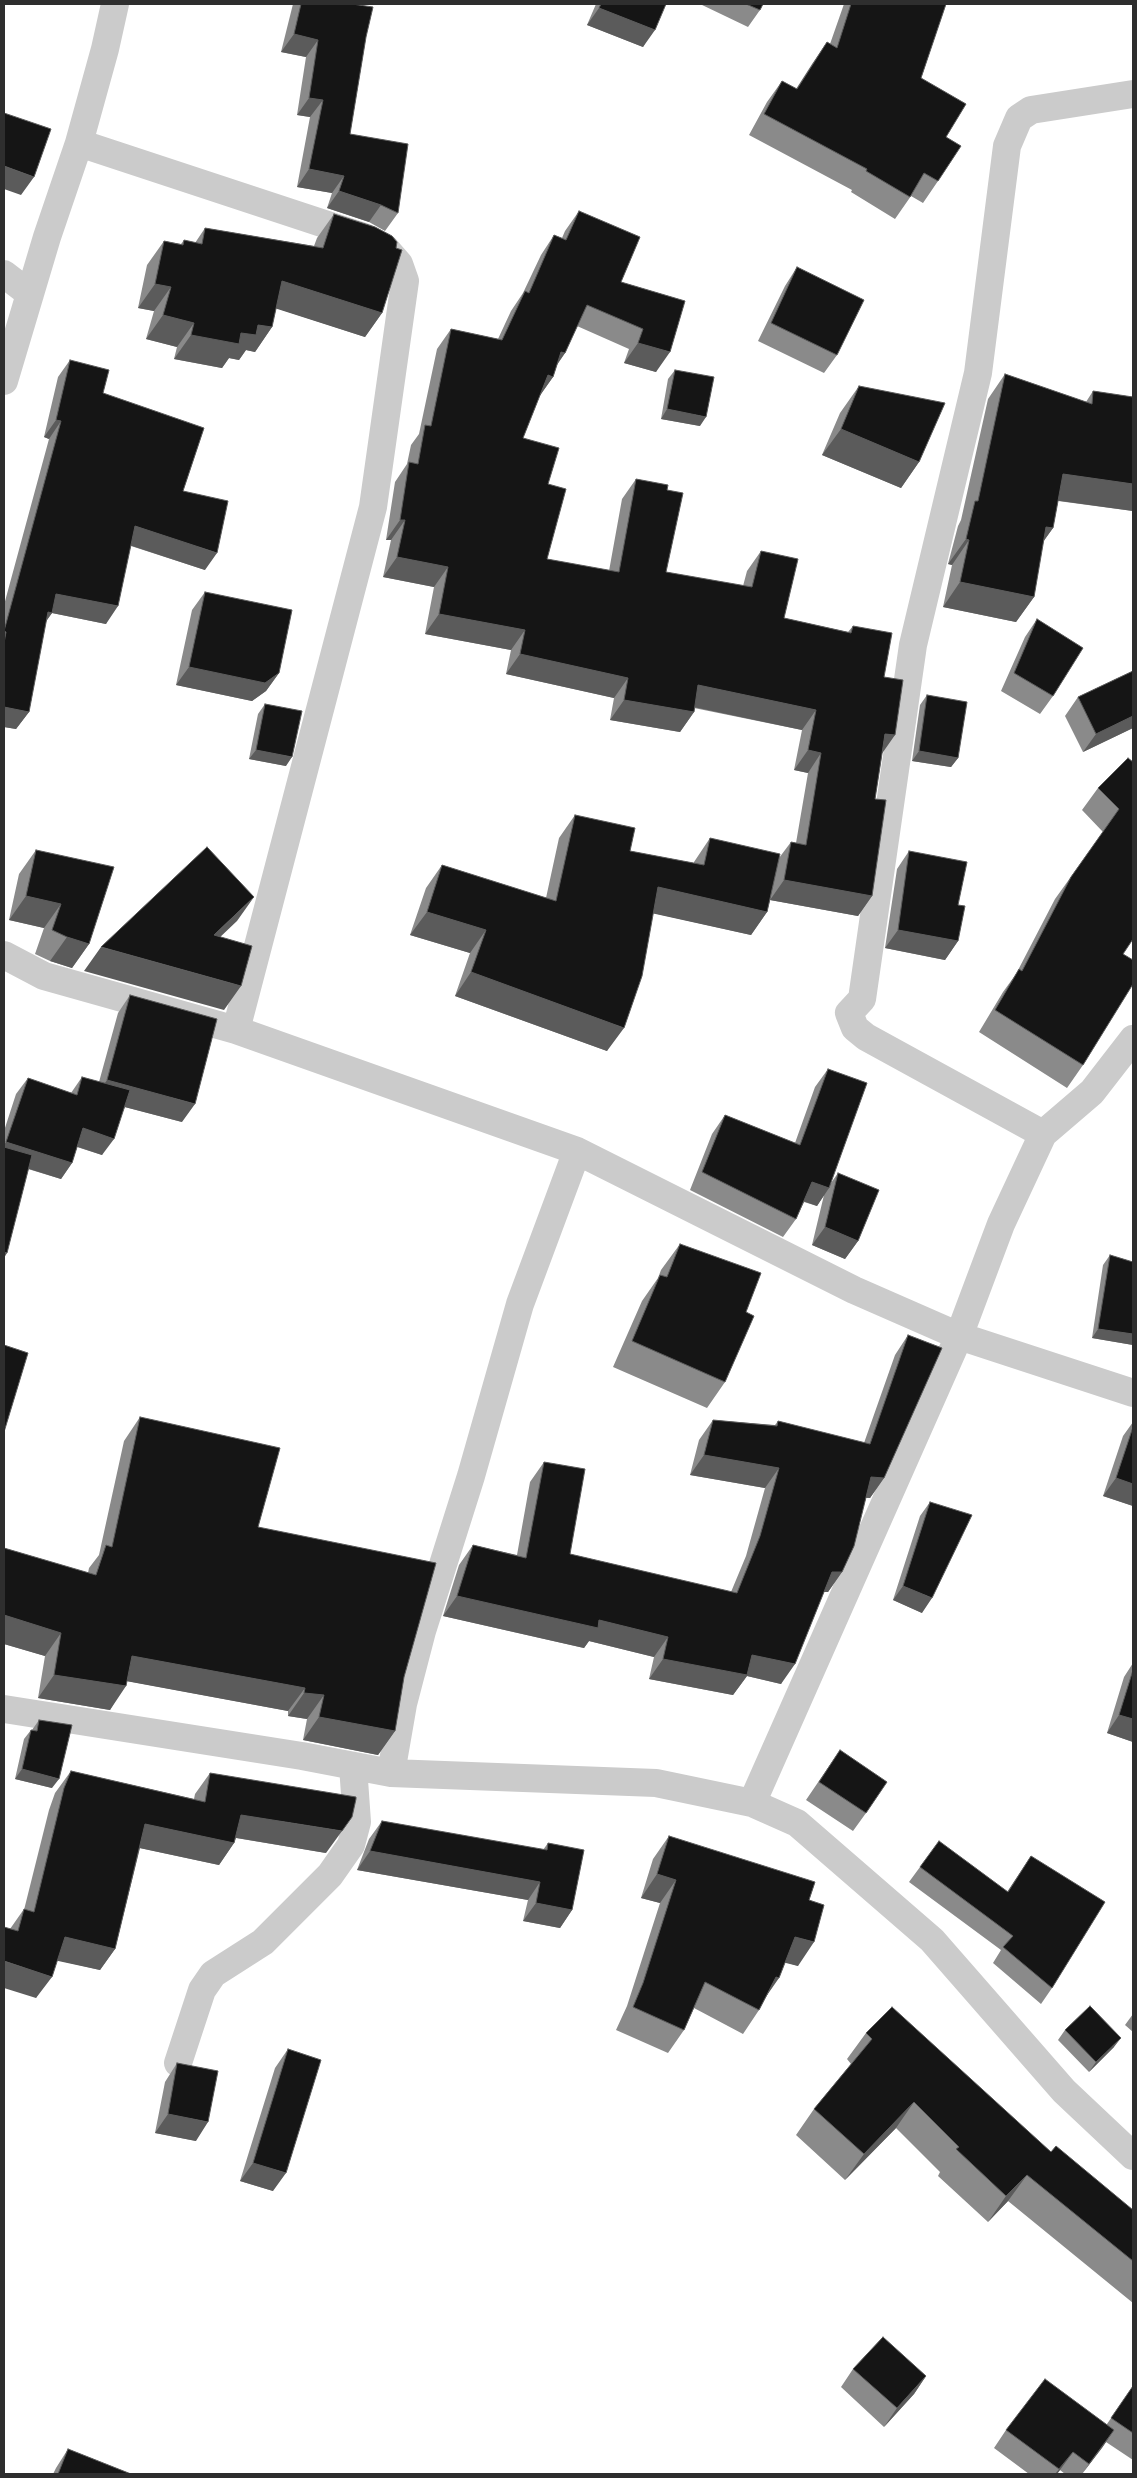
<!DOCTYPE html>
<style>
body{margin:0}
#map{position:relative;width:1137px;height:2478px;overflow:hidden;background:#fff;font-family:Manrope,sans-serif}
canvas{display:block}
.frame{position:absolute;inset:0;border:5px solid #2e2e2e;pointer-events:none}
</style>
<div id="map">
<canvas width="1137" height="2478"></canvas>
<div class="frame"></div>
</div>
<script>
const ctx = document.querySelector('canvas').getContext('2d');
ctx.lineJoin = 'round';
function poly(rows) {
  const path = new Path2D();
  for (const r of rows) {
    path.moveTo(r[0], r[1]);
    for (let i = 2; i < r.length; i += 2) path.lineTo(r[i], r[i + 1]);
  }
  return path;
}
function trace(path, color, width, dash) {
  ctx.strokeStyle = color;
  ctx.lineWidth = width;
  ctx.lineCap = dash ? 'butt' : 'round';
  ctx.setLineDash(dash || []);
  ctx.stroke(path);
}
function fillPath(path, color) {
  ctx.fillStyle = color;
  ctx.fill(path, 'evenodd');
}
trace(poly([
 [79,143,364,237,385,248,399,264,405,281,373,507,236,1030],
 [4,274,30,294],
 [4,381,47,237,79,143,105,49,115,4],
 [4,955,44,976,236,1030,577,1151,854,1290,959,1336,1133,1393],
 [1043,1134,866,1037,855,1028,849,1013,862,999,913,645,978,373,1007,146,1019,118,1031,110,1133,94],
 [4,1709,302,1756,391,1773,656,1783,752,1803,797,1823,932,1940,1064,2091,1133,2156],
 [391,1773,403,1704,422,1631,471,1476,520,1304,577,1151],
 [752,1803,959,1336,1001,1224,1043,1134,1092,1092,1133,1039],
 [178,2063,202,1990,213,1974,263,1942,330,1875,351,1845,357,1822,353,1766]
]), '#cbcbcb', 28);
fillPath(poly([
 [293,4,352,4,366,37,350,134,398,213,385,231,369,222,327,208,332,193,297,187,310,117,297,115,306,57,281,52],
 [596,4,666,4,643,47,587,25],
 [700,4,763,4,760,10,748,27],
 [844,4,946,4,921,78,946,137,938,181,923,203,911,196,895,219,851,192,852,190,749,135,767,102,782,81,796,89,812,64,827,42,830,44],
 [579,211,621,282,685,301,656,372,624,363,629,349,577,326,565,353,557,365,553,377,540,395,523,438,548,484,547,559,609,571,622,499,636,479,667,490,666,572,743,586,747,571,761,551,784,618,848,632,853,626,884,677,882,755,875,799,872,896,858,916,770,900,767,912,751,935,653,913,607,1051,455,996,470,953,410,935,426,888,442,865,546,898,559,838,575,815,630,851,694,863,694,862,710,838,779,858,791,842,796,843,808,773,794,770,802,730,694,708,694,712,680,732,610,720,614,698,506,674,511,650,425,634,434,587,383,577,391,540,386,540,395,482,407,464,411,445,419,434,437,349,451,329,498,339,511,311,523,293,541,255,554,235,562,238,565,231],
 [334,214,382,313,365,337,276,308,272,327,255,352,246,350,239,360,229,358,222,368,174,359,177,347,146,339,154,311,138,308,147,265,164,241,181,244,184,240,195,243,205,228,314,246,317,238],
 [797,267,837,355,824,373,758,341,785,286],
 [70,360,103,393,183,491,205,570,131,546,106,624,52,613,46,621,29,712,16,729,4,727,4,605,49,439,44,437,58,377],
 [675,370,700,426,661,419,668,379],
 [1005,374,1086,402,1093,391,1133,397,1133,511,1058,501,1053,528,1043,542,1034,597,1016,622,943,607,952,565,948,564,958,526,961,520,988,399],
 [859,386,919,462,901,488,822,455,840,413],
 [205,592,279,673,266,691,252,701,176,685,192,610],
 [1037,619,1053,696,1040,714,1001,691,1025,637],
 [1133,671,1133,728,1083,752,1065,716,1078,697],
 [927,695,958,758,951,767,912,761,920,705],
 [265,704,286,766,249,759,258,714],
 [1128,758,1123,954,1083,1065,1067,1088,979,1032,1003,992,1016,974,1055,899,1103,832,1082,810,1098,788],
 [36,850,89,944,72,968,50,961,35,954,44,928,9,920,19,874],
 [909,851,958,905,958,941,945,960,885,948,897,869],
 [130,995,182,1122,125,1107,102,1155,77,1147,72,1163,61,1179,28,1169,4,1258,4,1131,16,1094,28,1078,71,1093,82,1077,99,1082,118,1013],
 [828,1069,831,1183,838,1173,858,1241,845,1259,812,1245,824,1195,817,1206,804,1202,796,1219,783,1237,690,1190,712,1134,725,1115,795,1143,815,1087],
 [680,1244,746,1312,725,1382,707,1408,613,1367,642,1301,658,1278,661,1270],
 [1110,1255,1133,1262,1133,1345,1092,1338,1103,1265],
 [908,1335,884,1478,870,1498,866,1498,842,1572,828,1592,824,1592,781,1684,747,1676,733,1695,649,1679,654,1657,589,1641,584,1648,443,1616,459,1565,473,1545,517,1555,530,1482,544,1462,570,1554,731,1592,746,1556,765,1488,690,1475,699,1440,713,1420,775,1425,778,1421,864,1443,895,1355],
 [140,1417,258,1527,404,1677,395,1731,378,1755,303,1740,307,1719,288,1716,288,1711,127,1681,110,1710,38,1698,45,1656,4,1644,4,1548,88,1573,89,1568,99,1555,124,1441],
 [1133,1422,1133,1506,1103,1496,1123,1436],
 [930,1502,922,1613,893,1600,920,1516],
 [1133,1663,1133,1742,1107,1733,1124,1677],
 [39,1720,52,1788,15,1779,24,1739,31,1730,32,1730],
 [840,1750,866,1813,853,1831,806,1800],
 [71,1771,194,1799,195,1794,210,1773,326,1853,236,1838,234,1843,219,1865,140,1848,115,1949,100,1970,57,1960,36,1998,10,1929,24,1909,24,1910,49,1810,55,1793],
 [382,1821,543,1850,548,1843,572,1910,560,1928,523,1921,528,1900,357,1870,369,1839],
 [669,1836,809,1900,798,1966,785,1962,759,2010,743,2034,694,2008,684,2030,668,2053,616,2030,627,2006,660,1903,641,1898,653,1859],
 [1031,1856,1052,1988,1041,2004,993,1963,1001,1950,909,1882,920,1867,1007,1892],
 [1133,2014,1133,2032,1125,2025],
 [1065,2030,1114,2047,1089,2072,1058,2040],
 [866,2033,1051,2152,1133,2210,1133,2303,1008,2201,988,2222,938,2176,940,2172,896,2128,845,2180,796,2135,814,2109,851,2064,847,2059],
 [288,2049,273,2191,240,2181,275,2068],
 [177,2063,196,2141,155,2133,165,2082],
 [853,2369,926,2376,914,2394,884,2427,841,2387],
 [1133,2386,1133,2460,1106,2442,1082,2474,1065,2474,1060,2470,1057,2474,1029,2474,994,2448,1006,2430,1107,2424],
 [68,2449,131,2474,53,2474,56,2468]
]), '#8a8a8a');
fillPath(poly([
 [599,8,655,30,643,47,587,25],
 [294,34,318,40,306,57,281,52],
 [309,98,323,100,310,117,297,115],
 [4,166,34,177,21,195,4,189],
 [309,169,344,176,332,193,297,187],
 [339,191,381,205,369,222,327,208],
 [282,281,382,313,365,337,265,305],
 [155,284,171,287,154,311,138,308],
 [163,315,194,323,177,347,146,339],
 [258,325,272,327,255,352,246,350,239,360,229,358,222,368,174,359,191,335,241,333],
 [638,343,670,352,656,372,624,363],
 [561,352,565,353,551,373],
 [548,375,553,377,539,397],
 [667,409,706,417,700,426,661,419],
 [56,420,61,421,49,439,44,437],
 [841,429,919,462,901,488,822,455],
 [1063,474,1133,484,1133,511,1046,499],
 [400,520,405,520,391,540,386,540],
 [135,526,217,553,205,570,123,543],
 [1046,527,1053,528,1035,553],
 [966,539,969,540,952,565,948,564],
 [397,557,448,567,434,587,383,577],
 [960,582,1034,597,1016,622,943,607],
 [56,594,118,606,106,624,52,613,40,630],
 [439,614,525,630,511,650,425,634],
 [520,654,628,678,614,698,506,674],
 [189,667,279,673,266,691,252,701,176,685],
 [698,685,816,710,802,730,684,705],
 [624,700,694,712,680,732,610,720],
 [4,707,29,712,16,729,4,727],
 [1133,716,1133,728,1083,752,1096,734],
 [885,734,895,735,881,755],
 [256,750,292,757,286,766,249,759],
 [808,750,821,753,808,773,794,770],
 [919,751,958,758,951,767,912,761],
 [784,880,872,896,858,916,770,900],
 [658,887,767,912,751,935,642,911],
 [26,896,61,904,44,928,9,920],
 [254,897,237,921,197,959,214,935],
 [427,912,486,930,470,953,410,935],
 [898,930,958,941,945,960,885,948],
 [67,937,89,944,72,968,50,961],
 [101,947,241,986,224,1010,84,971],
 [471,972,624,1028,607,1051,455,996],
 [107,1080,195,1104,182,1122,94,1099],
 [83,1128,114,1139,102,1155,72,1145],
 [6,1142,72,1163,61,1179,4,1161,4,1145],
 [812,1182,829,1188,817,1206,800,1200],
 [825,1227,858,1241,845,1259,812,1245],
 [4,1252,7,1253,4,1258],
 [1098,1329,1133,1334,1133,1345,1092,1338],
 [704,1455,779,1468,765,1488,690,1475],
 [871,1477,884,1478,870,1498,857,1497],
 [1116,1478,1133,1484,1133,1506,1103,1496],
 [832,1572,842,1572,828,1592,818,1592],
 [903,1586,932,1598,922,1613,893,1600],
 [457,1596,599,1620,668,1637,654,1657,589,1641,584,1648,443,1616],
 [4,1615,61,1633,45,1656,4,1644],
 [752,1655,795,1664,781,1684,747,1676,733,1695,649,1679,663,1659],
 [132,1656,305,1688,288,1711,115,1679],
 [54,1675,126,1686,110,1710,38,1698],
 [304,1693,324,1695,307,1719,288,1716],
 [1119,1715,1133,1719,1133,1742,1107,1733],
 [319,1717,395,1731,378,1755,303,1740],
 [22,1769,59,1779,52,1788,15,1779],
 [241,1815,342,1831,326,1853,225,1836],
 [145,1824,234,1843,219,1865,130,1846],
 [370,1851,540,1882,528,1900,357,1870],
 [657,1874,676,1880,660,1903,641,1898],
 [536,1903,572,1910,560,1928,523,1921],
 [65,1937,115,1949,100,1970,49,1959],
 [795,1937,814,1942,798,1966,778,1961],
 [4,1961,52,1977,36,1998,4,1988],
 [776,1977,779,1978,763,2001],
 [1121,2038,1114,2047,1089,2072,1096,2062],
 [914,2102,896,2128,845,2180,864,2154],
 [168,2114,208,2122,196,2141,155,2133],
 [253,2163,286,2173,273,2191,240,2181],
 [1027,2175,1008,2201,988,2222,1006,2196],
 [926,2376,914,2394,884,2427,897,2408],
 [1114,2430,1102,2448,1082,2474,1089,2464],
 [1073,2452,1060,2470,1057,2474,1055,2474]
]), '#5b5b5b');
const building = poly([
 [301,4,352,4,373,7,366,37,350,134,408,144,398,213,381,205,339,191,344,176,309,169,323,100,309,98,318,40,294,34,301,4],
 [601,4,666,4,655,30,599,8,601,4],
 [746,4,763,4,760,10,746,4],
 [851,4,946,4,921,78,966,104,946,137,961,146,938,181,924,173,910,197,866,171,867,169,764,114,782,81,797,89,827,42,837,48,851,4],
 [4,113,51,129,34,177,4,166,4,113],
 [579,211,640,237,621,282,685,301,670,352,638,343,643,329,587,305,565,353,561,352,553,377,548,375,523,438,559,448,548,484,566,489,547,559,619,572,636,479,668,485,667,490,683,493,666,572,752,587,761,551,798,559,784,618,851,633,853,626,892,633,884,677,903,680,895,735,885,734,875,799,886,800,872,896,784,880,791,842,806,845,821,753,808,750,816,710,698,685,694,712,624,700,628,678,520,654,525,630,439,614,448,567,397,557,405,520,400,520,409,462,418,464,425,425,431,426,451,329,502,340,525,291,529,293,554,235,566,240,579,211],
 [334,214,375,227,392,236,397,242,396,248,402,250,382,313,282,281,272,327,258,325,256,335,241,333,239,344,191,335,194,323,163,315,171,287,155,284,164,241,183,245,184,240,202,244,205,228,323,248,334,214],
 [797,267,864,300,837,355,771,323,797,267],
 [70,360,109,370,103,393,204,428,183,491,228,501,217,553,135,526,118,606,56,594,52,613,48,612,29,712,4,707,4,643,6,632,4,631,61,421,56,420,70,360],
 [675,370,714,377,706,417,667,409,675,370],
 [1005,374,1092,404,1093,391,1133,397,1133,484,1063,474,1053,528,1046,527,1034,597,960,582,969,540,966,539,975,501,978,501,1005,374],
 [859,386,945,403,919,462,841,429,859,386],
 [205,592,292,610,279,673,265,683,189,667,205,592],
 [1037,619,1083,648,1053,696,1014,673,1037,619],
 [1133,671,1133,716,1096,734,1078,697,1133,671],
 [927,695,967,702,958,758,919,751,927,695],
 [265,704,302,711,292,757,256,750,265,704],
 [1128,758,1133,762,1133,939,1123,954,1133,960,1133,984,1083,1065,995,1010,1019,969,1022,971,1071,877,1119,809,1098,788,1128,758],
 [575,815,635,828,630,851,704,865,710,838,780,854,767,912,658,887,642,976,624,1028,471,972,486,930,427,912,442,865,556,901,575,815],
 [207,847,254,897,214,935,252,946,241,986,101,947,207,847],
 [36,850,114,867,89,944,67,937,52,930,61,904,26,896,36,850],
 [909,851,967,862,958,905,965,906,958,941,898,930,909,851],
 [130,995,217,1019,195,1104,107,1080,130,995],
 [828,1069,867,1083,829,1188,812,1182,796,1219,702,1172,725,1115,800,1145,828,1069],
 [82,1077,130,1090,114,1139,83,1128,72,1163,6,1142,28,1078,77,1095,82,1077],
 [4,1147,32,1155,7,1253,4,1252,4,1147],
 [838,1173,879,1190,858,1241,825,1227,838,1173],
 [680,1244,761,1273,746,1312,754,1316,725,1382,632,1341,660,1275,667,1277,680,1244],
 [1110,1255,1133,1262,1133,1334,1098,1329,1110,1255],
 [908,1335,942,1348,884,1478,871,1477,854,1546,842,1572,832,1572,795,1664,752,1655,747,1675,663,1659,668,1637,599,1620,598,1628,457,1596,473,1545,526,1558,544,1462,585,1469,570,1554,737,1593,760,1536,779,1468,704,1455,713,1420,777,1426,778,1421,870,1444,908,1335],
 [4,1345,28,1353,4,1432,4,1345],
 [140,1417,280,1448,258,1527,436,1563,404,1677,395,1731,319,1717,324,1695,304,1693,305,1688,132,1656,126,1686,54,1675,61,1633,4,1615,4,1548,96,1575,106,1545,112,1547,140,1417],
 [1133,1427,1133,1484,1116,1478,1133,1427],
 [930,1502,972,1515,932,1598,903,1586,930,1502],
 [1133,1670,1133,1719,1119,1715,1133,1670],
 [39,1720,72,1725,59,1779,22,1769,31,1730,37,1731,39,1720],
 [840,1750,887,1782,866,1813,819,1782,840,1750],
 [71,1771,205,1802,210,1773,356,1797,356,1799,352,1817,342,1831,241,1815,234,1843,145,1824,115,1949,65,1937,52,1977,4,1961,4,1927,18,1931,24,1909,34,1912,64,1788,71,1771],
 [382,1821,547,1850,548,1843,584,1850,572,1910,536,1903,540,1882,370,1851,382,1821],
 [669,1836,815,1882,809,1900,824,1905,814,1942,795,1937,779,1978,776,1977,759,2010,705,1982,684,2030,633,2007,643,1983,676,1880,657,1874,669,1836],
 [939,1841,1008,1892,1031,1856,1105,1902,1052,1988,1003,1947,1013,1936,920,1867,939,1841],
 [1090,2006,1121,2038,1096,2062,1065,2030,1090,2006],
 [892,2007,1051,2152,1056,2146,1133,2210,1133,2261,1027,2175,1006,2196,956,2149,959,2147,914,2102,864,2154,814,2109,872,2039,866,2033,892,2007],
 [288,2049,321,2060,286,2173,253,2163,288,2049],
 [177,2063,218,2071,208,2122,168,2114,177,2063],
 [883,2337,926,2376,897,2408,853,2369,883,2337],
 [1045,2379,1114,2430,1089,2464,1073,2452,1059,2469,1006,2430,1045,2379],
 [1133,2386,1133,2433,1111,2418,1133,2386],
 [68,2449,131,2474,58,2474,68,2449]
]);
fillPath(building, '#151515');
trace(building, '#5b5b5b', 1);
</script>
